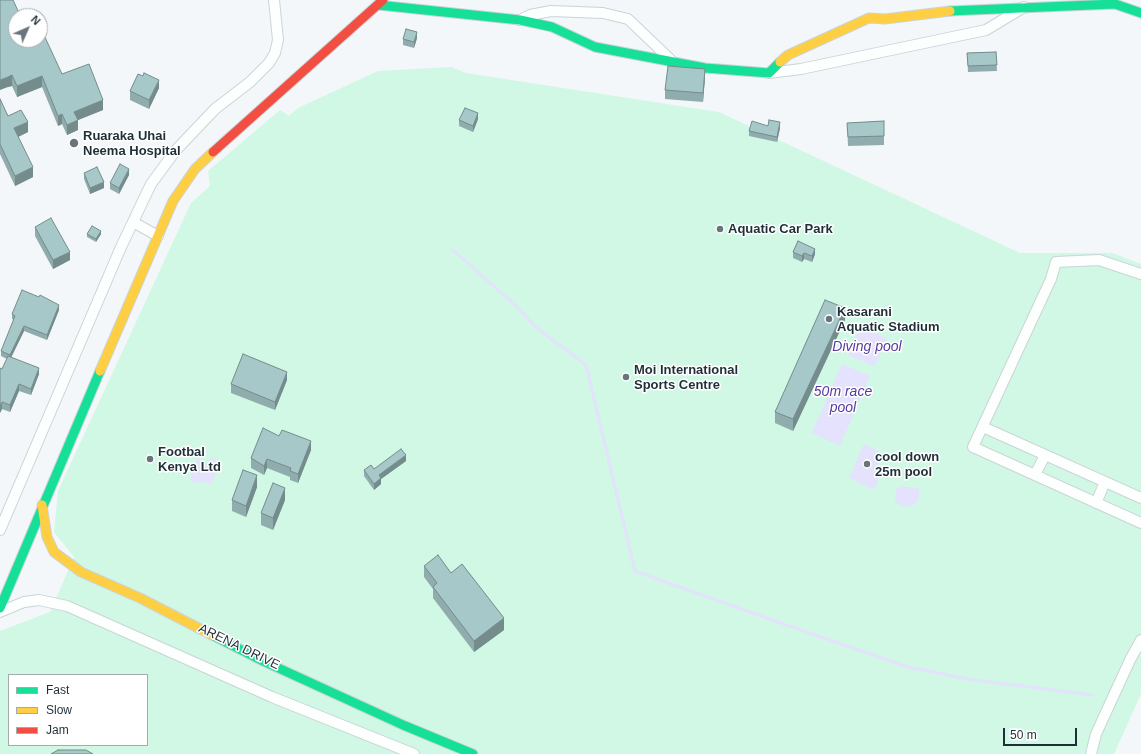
<!DOCTYPE html>
<style>
body{margin:0}
#map{position:relative;width:1141px;height:754px;overflow:hidden;background:#f3f7f9;font-family:Helvetica,sans-serif}
canvas{display:block}
.legend{position:absolute;left:8px;top:674px;width:140px;height:72px;box-sizing:border-box;background:#fff;border:1px solid #a5acaf;margin:0;padding:5px 7px;list-style:none;font-size:12px;color:#1f2f37}
.legend li{display:flex;align-items:center;gap:8px;height:20px}
.legend b{width:20px;border:1px solid #a5acaf}
.north{position:absolute;left:8px;top:8px;width:40px;height:40px;box-sizing:border-box;background:#fff;border:1px solid #a5acaf;border-radius:50%;rotate:45deg;font-size:11px;font-weight:700;line-height:16px;text-align:center;color:#1f2f37}
.north::after{content:'';display:block;margin:auto;width:14px;height:18px;background:#69757b;clip-path:polygon(50% 0,100% 100%,50% 72%,0 100%)}
.scale{position:absolute;left:1003px;top:728px;width:74px;height:18px;box-sizing:border-box;border:2px solid #1f2f37;border-top:0;padding-left:5px;font-size:12px;line-height:14px;white-space:nowrap;color:#1f2f37;-webkit-text-stroke:3px #fff;paint-order:stroke}
</style>
<div id="map">
<canvas width="1141" height="754"></canvas>
<ul class="legend">
<li><b style="height:5px;background:#16e098"></b>Fast</li>
<li><b style="height:5px;background:#ffcf43"></b>Slow</li>
<li><b style="height:5px;background:#f24e42"></b>Jam</li>
</ul>
<div class="north">N</div>
<div class="scale">50 m</div>
</div>
<script>
const ctx = document.querySelector('canvas').getContext('2d');
ctx.lineJoin = 'round';
function fillPath(path, color) {
  ctx.fillStyle = color;
  ctx.fill(path, 'evenodd');
}
function poly(rows) {
  const path = new Path2D();
  for (const r of rows) {
    path.moveTo(r[0], r[1]);
    for (let i = 2; i < r.length; i += 2) path.lineTo(r[i], r[i + 1]);
  }
  return path;
}
function trace(path, color, width, dash) {
  ctx.strokeStyle = color;
  ctx.lineWidth = width;
  ctx.lineCap = dash ? 'butt' : 'round';
  ctx.setLineDash(dash || []);
  ctx.stroke(path);
}
function write(font, color, halo, rows, align = 'center') {
  ctx.font = font + ' Helvetica,sans-serif';
  ctx.lineWidth = 3;
  ctx.setLineDash([]);
  ctx.textBaseline = 'middle';
  ctx.strokeStyle = halo;
  ctx.fillStyle = color;
  for (const [text, x, y, turn = 0] of rows) {
    ctx.save();
    ctx.translate(x, y);
    ctx.rotate((+turn || 0) * Math.PI / 180);
    ctx.textAlign = isNaN(turn) ? turn : align;
    if (halo) ctx.strokeText(text, 0, 0);
    ctx.fillText(text, 0, 0);
    ctx.restore();
  }
}
fillPath(poly([
 [451,67,466,73,719,112,1020,253,1112,253,1141,264,1141,694,1114,754,0,754,0,631,50,612,74,557,54,532,58,491,191,203,210,186,208,171,280,110,289,116,298,108,378,71],
 [9,675,147,675,147,745,9,745]
]), '#d0f8e5');
fillPath(poly([
 [860,327,887,338,875,366,848,355],
 [842,364,870,376,840,446,812,433],
 [864,444,883,453,873,475,879,478,874,490,849,478],
 [197,457,205,465,212,457,220,466,211,484,203,482,196,483,190,479],
 [901,486,919,489,919,499,913,505,904,507,895,501,896,490]
]), '#e4e2fc');
trace(poly([
 [453,250,514,304,538,329,586,365,635,571,775,621,908,667,967,679,1093,695]
]), '#e4e2fc', 3);
const street = poly([
 [520,20,530,15,551,11,603,13,628,19,672,61],
 [769,73,801,69,986,30,1024,7],
 [133,222,158,236],
 [1141,274,1099,260,1056,262,1051,279,973,447,1141,523],
 [983,427,1141,498],
 [1035,475,1045,455],
 [1096,503,1105,482],
 [0,530,121,247,151,184,176,150,215,109,250,82,269,63,275,53,278,40,274,0],
 [0,612,24,602,39,600,67,606,272,697,414,754],
 [1091,754,1096,734,1130,660,1141,640]
]);
const fast = poly([
 [378,5,520,20,552,27,595,47,705,68,769,73,780,62],
 [950,11,1115,4,1141,13],
 [0,608,100,371],
 [212,635,263,661,403,725,473,754]
]);
const slow = poly([
 [780,62,788,55,869,18,885,19,950,11],
 [100,371,173,201,195,169,213,152],
 [42,505,47,537,54,552,81,572,140,598,212,635]
]);
const jam = poly([
 [213,152,383,0]
]);
trace(street, '#cad4d8', 12);
trace(fast, '#cad4d8', 11);
trace(slow, '#cad4d8', 11);
trace(jam, '#cad4d8', 11);
trace(street, '#fdfefe', 10);
trace(fast, '#16e098', 9);
trace(slow, '#ffcf43', 9);
trace(jam, '#f24e42', 9);
fillPath(poly([
 [0,0,19,16,16,16,16,30,14,32,18,44,62,74,103,110,78,120,78,130,67,135,62,124,58,126,42,87,17,97,12,86,8,87],
 [417,38,414,48,403,45,403,39],
 [996,52,997,71,968,72,967,53],
 [705,77,703,102,665,99,665,90],
 [159,88,149,109,130,100,130,91],
 [0,99,8,116,28,132,18,137,33,177,15,186,0,154],
 [478,119,473,132,459,126,459,120],
 [884,121,884,145,848,146,847,123],
 [780,128,777,142,749,136,749,131],
 [84,173,104,188,90,194,84,179],
 [129,175,119,194,110,189,110,183],
 [35,227,70,260,53,269,35,236],
 [87,234,101,234,96,242,87,237],
 [798,241,815,254,812,262,804,259,802,262,793,258,793,252],
 [59,310,47,340,24,331,11,357,39,374,31,395,19,391,10,412,2,409,0,413,0,368,2,369,7,359,1,356,1,351,14,320,12,319,12,314],
 [845,320,793,431,775,423,775,412],
 [287,380,275,410,231,393,231,384],
 [311,450,298,483,290,480,290,477,267,468,264,475,251,468,251,458],
 [406,461,381,479,381,484,374,490,364,476,364,470,374,469],
 [257,487,246,517,232,511,232,500],
 [285,500,273,530,261,525,261,513],
 [424,566,451,573,504,630,474,652,433,598,433,589,424,577]
]), '#90acad');
fillPath(poly([
 [19,13,19,16,16,16,16,30,10,33,10,23,15,15],
 [417,32,417,38,414,48,414,42],
 [705,69,705,77,703,102,703,93],
 [12,75,12,86,8,87,0,90,0,80,8,77],
 [42,76,42,87,17,97,17,86],
 [159,80,159,88,149,109,149,100],
 [103,100,103,110,78,120,78,130,67,135,67,125,74,112],
 [478,113,478,119,473,132,473,126],
 [62,114,62,124,58,126,58,116],
 [28,122,28,132,14,139,14,128],
 [780,122,780,128,777,142,777,137],
 [33,167,33,177,15,186,15,176],
 [129,169,129,175,119,194,119,188],
 [104,182,104,188,90,194,90,188],
 [101,231,101,234,96,242,96,239],
 [815,249,815,254,812,262,812,256],
 [70,252,70,260,53,269,53,260],
 [804,253,804,259,802,262,802,256],
 [59,305,59,310,47,340,47,335],
 [845,308,845,320,793,431,793,419],
 [24,326,24,331,10,360,10,355],
 [39,368,39,374,31,395,31,389],
 [287,372,287,380,275,410,275,402],
 [19,384,19,391,10,412,10,405],
 [2,402,2,409,0,413,0,406],
 [311,441,311,450,298,483,298,474],
 [406,455,406,461,381,479,381,484,374,490,374,484,379,475],
 [267,459,267,468,264,475,264,466],
 [257,475,257,487,246,517,246,506],
 [285,488,285,500,273,530,273,518],
 [504,618,504,630,474,652,474,641]
]), '#758c8d');
const building = poly([
 [0,0,13,0,19,13,15,15,16,17,16,20,10,23,16,38,16,40,17,40,18,44,27,40,40,40,40,34,43,33,62,74,89,64,103,100,74,112,78,120,67,125,62,114,58,116,42,76,17,86,12,75,8,77,0,80,0,0],
 [406,29,417,32,414,42,403,39,406,29],
 [996,52,997,65,968,66,967,53,996,52],
 [668,66,705,69,703,93,665,90,668,66],
 [144,73,159,80,149,100,130,91,138,74,143,76,144,73],
 [0,99,8,116,21,110,28,122,14,128,33,167,15,176,0,144,0,99],
 [465,108,478,113,473,126,459,120,465,108],
 [769,120,780,122,777,137,749,131,752,121,768,126,769,120],
 [884,121,884,136,848,137,847,123,884,121],
 [120,164,129,169,119,188,110,183,120,164],
 [97,167,104,182,90,188,84,173,97,167],
 [51,218,70,252,53,260,35,227,51,218],
 [92,226,101,231,96,239,87,234,92,226],
 [798,241,815,249,812,256,804,253,802,256,793,252,798,241],
 [22,290,39,297,40,295,59,305,47,335,24,326,10,355,1,351,15,316,12,314,22,290],
 [825,300,845,308,793,419,775,412,825,300],
 [243,354,287,372,275,402,231,384,243,354],
 [8,356,39,368,31,389,19,384,10,405,2,402,0,406,0,368,2,369,8,356],
 [263,428,279,436,282,430,311,441,298,474,290,471,291,468,267,459,264,466,251,458,263,428],
 [401,449,406,455,379,475,381,478,374,484,364,470,371,465,374,469,401,449],
 [243,470,257,475,246,506,232,500,243,470],
 [273,483,285,488,273,518,261,513,273,483],
 [438,555,451,573,462,564,504,618,474,641,433,587,437,583,424,566,438,555],
 [58,750,86,750,93,754,51,754,58,750]
]);
fillPath(building, '#a7c8c9');
trace(building, '#758c8d', 1);
for (const [x, y, r, color] of [
 [74,143,5,"#69757b"],
 [720,229,4,"#69757b"],
 [829,319,4,"#69757b"],
 [626,377,4,"#69757b"],
 [150,459,4,"#69757b"],
 [867,464,4,"#69757b"]
]) {
  const dot = new Path2D();
  dot.arc(x, y, r, 0, 2 * Math.PI);
  ctx.fillStyle = color;
  ctx.fill(dot);
  trace(dot, '#fff', 1.5);
}
write('bold 13px', '#1f2f37', '#fff', [
 ["Ruaraka Uhai",83,136],
 ["Neema Hospital",83,151],
 ["Aquatic Car Park",728,229],
 ["Kasarani",837,312],
 ["Aquatic Stadium",837,327],
 ["Moi International",634,370],
 ["Sports Centre",634,385],
 ["Footbal",158,452],
 ["Kenya Ltd",158,467],
 ["cool down",875,457],
 ["25m pool",875,472]
], 'left');
write('13px', '#1f2f37', '#fff', [
 ["ARENA DRIVE",239,647,26]
]);
write('italic 14px', '#57399f', '#fff', [
 ["Diving pool",867,347],
 ["50m race",843,392],
 ["pool",843,408]
]);
</script>
